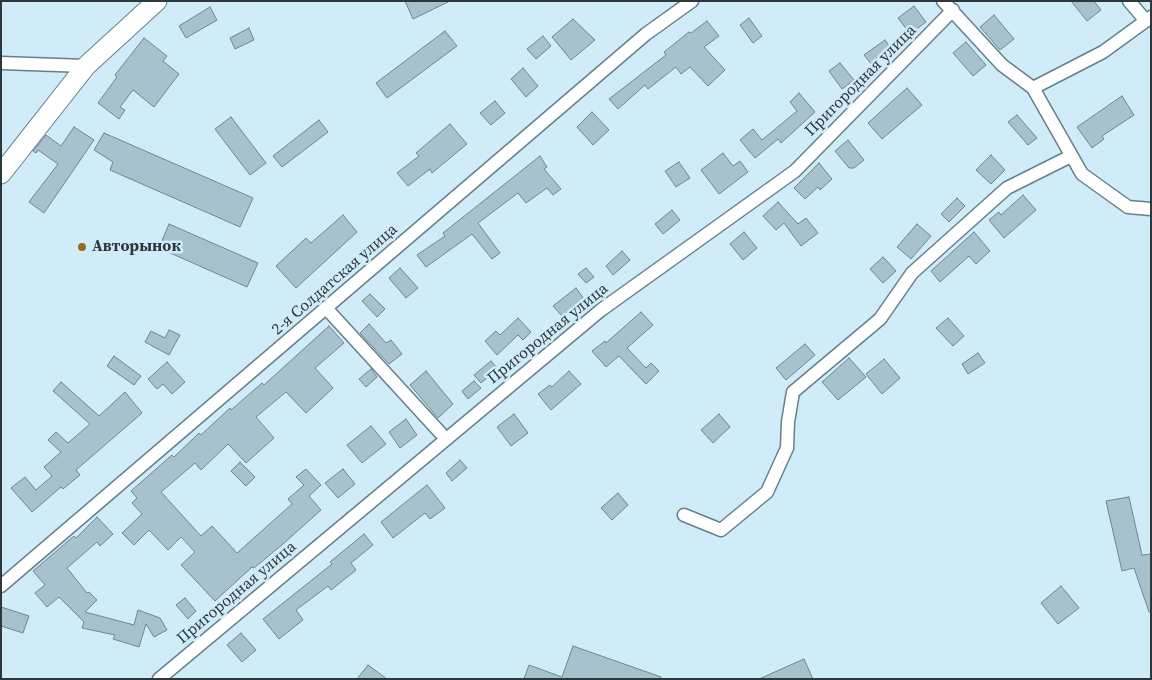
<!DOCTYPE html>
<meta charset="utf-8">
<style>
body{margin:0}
#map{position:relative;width:1152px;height:680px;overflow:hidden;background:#d0ecf8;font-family:"Source Serif 4",serif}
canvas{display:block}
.frame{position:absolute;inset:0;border:2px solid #2d383d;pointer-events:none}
</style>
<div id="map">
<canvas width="1152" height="680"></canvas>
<div class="frame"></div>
</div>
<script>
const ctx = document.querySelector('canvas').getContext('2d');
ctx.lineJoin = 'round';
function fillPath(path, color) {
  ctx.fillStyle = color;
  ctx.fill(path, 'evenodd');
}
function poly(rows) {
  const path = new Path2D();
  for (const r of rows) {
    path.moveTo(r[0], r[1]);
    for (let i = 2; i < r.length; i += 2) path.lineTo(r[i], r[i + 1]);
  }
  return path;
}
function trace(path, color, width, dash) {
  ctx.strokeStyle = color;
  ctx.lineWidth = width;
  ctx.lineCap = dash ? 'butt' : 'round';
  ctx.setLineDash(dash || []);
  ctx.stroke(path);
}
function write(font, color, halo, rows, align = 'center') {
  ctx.font = font + ' "Source Serif 4",serif';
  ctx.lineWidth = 5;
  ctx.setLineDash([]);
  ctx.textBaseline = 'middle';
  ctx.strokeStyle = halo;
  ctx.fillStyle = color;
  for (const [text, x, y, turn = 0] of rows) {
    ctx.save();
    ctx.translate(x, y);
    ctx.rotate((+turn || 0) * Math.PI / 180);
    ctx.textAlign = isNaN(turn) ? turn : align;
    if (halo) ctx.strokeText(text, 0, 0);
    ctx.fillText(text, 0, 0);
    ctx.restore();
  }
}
const building = poly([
 [405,1,450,1,413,19,405,1],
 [1071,1,1094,1,1101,10,1087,21,1071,1],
 [914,6,926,22,910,34,898,18,914,6],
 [210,7,217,20,186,38,179,26,210,7],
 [994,15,1014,39,1000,50,980,27,994,15],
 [749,18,762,36,753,43,740,25,749,18],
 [573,19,595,40,571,60,552,37,573,19],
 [707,21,719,36,704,47,725,70,708,86,690,67,681,74,676,67,648,89,645,85,618,109,609,99,666,55,664,52,689,32,691,33,707,21],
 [249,28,254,40,235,49,230,38,249,28],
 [445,31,457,46,387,98,376,83,445,31],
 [543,36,551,46,536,59,527,49,543,36],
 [144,38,167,56,163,61,179,74,154,107,133,90,120,107,125,110,119,119,98,103,117,77,115,75,144,38],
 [885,40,892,50,872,65,864,55,885,40],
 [966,42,986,65,973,76,953,53,966,42],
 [840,63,854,80,842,89,829,71,840,63],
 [523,68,538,86,526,97,511,79,523,68],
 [907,88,922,105,882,139,868,123,907,88],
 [799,93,815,112,781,143,778,139,755,158,740,140,753,129,762,140,797,111,790,102,799,93],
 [1122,96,1134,115,1102,136,1104,139,1092,148,1077,127,1122,96],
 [495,101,505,113,491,125,480,113,495,101],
 [592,112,609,130,593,145,577,127,592,112],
 [1017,115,1037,138,1028,145,1008,122,1017,115],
 [231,117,266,163,250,175,215,129,231,117],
 [319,120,328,132,282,167,273,156,319,120],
 [450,124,467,144,432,173,430,169,408,186,397,173,419,156,416,153,450,124],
 [74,127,94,140,44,213,29,202,58,164,38,150,36,153,33,151,46,135,61,146,74,127],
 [104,133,253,198,240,227,110,170,113,162,94,150,104,133],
 [848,140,864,160,854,168,849,168,835,151,848,140],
 [723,153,733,166,740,161,748,172,719,194,701,170,723,153],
 [991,155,1005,170,991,184,976,170,991,155],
 [540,156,547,167,544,169,561,189,553,195,547,188,526,203,518,193,478,223,500,253,492,259,472,234,426,267,417,255,445,236,443,233,540,156],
 [679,162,690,178,676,187,665,171,679,162],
 [819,163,832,179,820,190,818,187,805,199,794,188,819,163],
 [1023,195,1036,210,1004,238,989,220,999,212,1001,215,1023,195],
 [957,198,965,206,949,222,941,214,957,198],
 [778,202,798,224,806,218,818,233,801,246,784,223,776,230,763,216,778,202],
 [672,210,680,220,663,234,655,224,672,210],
 [343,215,357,232,296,288,276,266,306,238,311,243,343,215],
 [169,224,258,263,247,287,159,248,169,224],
 [917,224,931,236,911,259,897,247,917,224],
 [744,232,757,248,743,260,730,244,744,232],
 [974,232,990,251,976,264,969,256,940,282,931,271,974,232],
 [622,251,630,260,613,275,606,266,622,251],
 [883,257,896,271,883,283,870,269,883,257],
 [400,268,418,288,406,298,389,278,400,268],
 [586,268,594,277,586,283,578,274,586,268],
 [576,288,584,299,562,316,553,306,576,288],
 [370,294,385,309,377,317,362,301,370,294],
 [641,312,653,325,627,348,646,368,651,363,659,371,646,384,619,356,606,367,592,351,605,341,606,343,641,312],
 [518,318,531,332,523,340,518,335,497,355,485,341,496,331,500,335,518,318],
 [948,318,964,336,953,346,936,328,948,318],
 [369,324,386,343,391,340,402,354,389,364,360,333,369,324],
 [329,326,344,343,315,368,333,388,318,402,306,413,286,392,256,417,274,438,246,463,228,444,201,470,195,463,161,492,201,536,212,526,237,553,292,504,288,499,304,485,296,477,306,469,321,485,309,496,321,510,283,544,254,568,252,567,215,601,181,565,195,552,181,537,168,550,149,530,134,545,122,533,142,514,132,503,137,498,131,491,172,455,174,457,199,433,201,435,230,408,231,410,262,383,264,385,329,326],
 [169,330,180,335,169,355,145,342,151,331,165,338,169,330],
 [805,344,815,355,786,380,776,368,805,344],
 [978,353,985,363,968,374,962,364,978,353],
 [114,356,141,376,134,385,107,366,114,356],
 [849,358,866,377,838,400,822,382,849,358],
 [884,359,900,378,882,394,866,374,884,359],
 [491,361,498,369,481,383,474,375,491,361],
 [167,362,185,382,172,394,163,384,157,389,148,379,167,362],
 [371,369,377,377,366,387,359,379,371,369],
 [426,371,453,404,438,418,410,385,426,371],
 [569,371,581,384,551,410,538,394,550,385,552,387,569,371],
 [474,381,481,388,468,399,462,391,474,381],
 [61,382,99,416,125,392,142,413,76,470,80,475,63,489,61,487,32,512,11,488,25,477,36,490,52,476,44,467,61,452,48,440,56,432,68,443,90,424,53,391,61,382],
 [514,414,528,433,511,446,497,427,514,414],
 [719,414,730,427,713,443,701,430,719,414],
 [406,419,417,435,400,448,389,432,406,419],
 [371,426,386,444,362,463,347,445,371,426],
 [460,460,467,468,452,481,446,473,460,460],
 [240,462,255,477,246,486,231,471,240,462],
 [343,469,355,484,338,498,325,483,343,469],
 [427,485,445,508,430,519,425,513,393,538,381,522,427,485],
 [618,493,628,505,612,520,601,508,618,493],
 [1129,497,1142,555,1151,554,1151,612,1149,612,1134,568,1122,571,1106,501,1129,497],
 [97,517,113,534,100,546,97,542,67,568,87,593,89,592,97,600,85,612,134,625,138,610,160,618,167,630,154,637,146,624,139,647,113,639,115,635,82,628,84,622,59,597,47,607,35,593,45,585,33,571,74,536,76,538,97,517],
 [364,534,373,545,351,563,356,570,331,590,328,586,296,610,303,620,279,639,263,619,332,564,330,562,364,534],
 [1061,586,1079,608,1058,624,1041,603,1061,586],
 [185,598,196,611,188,619,176,605,185,598],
 [1,607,29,616,23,633,1,626,1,607],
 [241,633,256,650,242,662,227,645,241,633],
 [573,646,661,677,661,679,524,679,529,665,562,677,573,646],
 [804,659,813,679,759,679,804,659],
 [368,665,387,679,357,679,368,665]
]);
fillPath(building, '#a7c2ce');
trace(building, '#6d8692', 1);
const street = poly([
 [943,1,1002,65,1033,88,1082,174,1128,207,1151,209],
 [1129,1,1146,21],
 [1,63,86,66],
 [1033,88,1103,52,1151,17],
 [326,308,446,439],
 [684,515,721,530,767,492,787,448,788,422,793,392,880,319,912,273,1007,188,1071,156],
 [1,586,646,34,692,1],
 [159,679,601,310,795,171,953,10]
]);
const secondary = poly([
 [1,174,86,66,157,1]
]);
trace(street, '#667f8a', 15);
trace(secondary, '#667f8a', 21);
trace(street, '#fff', 12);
trace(secondary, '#fff', 19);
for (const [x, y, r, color] of [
 [82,247,5,"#986b1a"]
]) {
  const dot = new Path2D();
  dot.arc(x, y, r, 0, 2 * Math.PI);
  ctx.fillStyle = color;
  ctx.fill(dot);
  trace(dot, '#d0ecf8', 2);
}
write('16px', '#2d383d', '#d0ecf8', [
 ["Пригородная улица",861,81,-45],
 ["2-я Солдатская улица",335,280,-41],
 ["Пригородная улица",548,334,-39],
 ["Пригородная улица",237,593,-40]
]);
write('bold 16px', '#2d383d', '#d0ecf8', [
 ["Авторынок",92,247]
], 'left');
</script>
